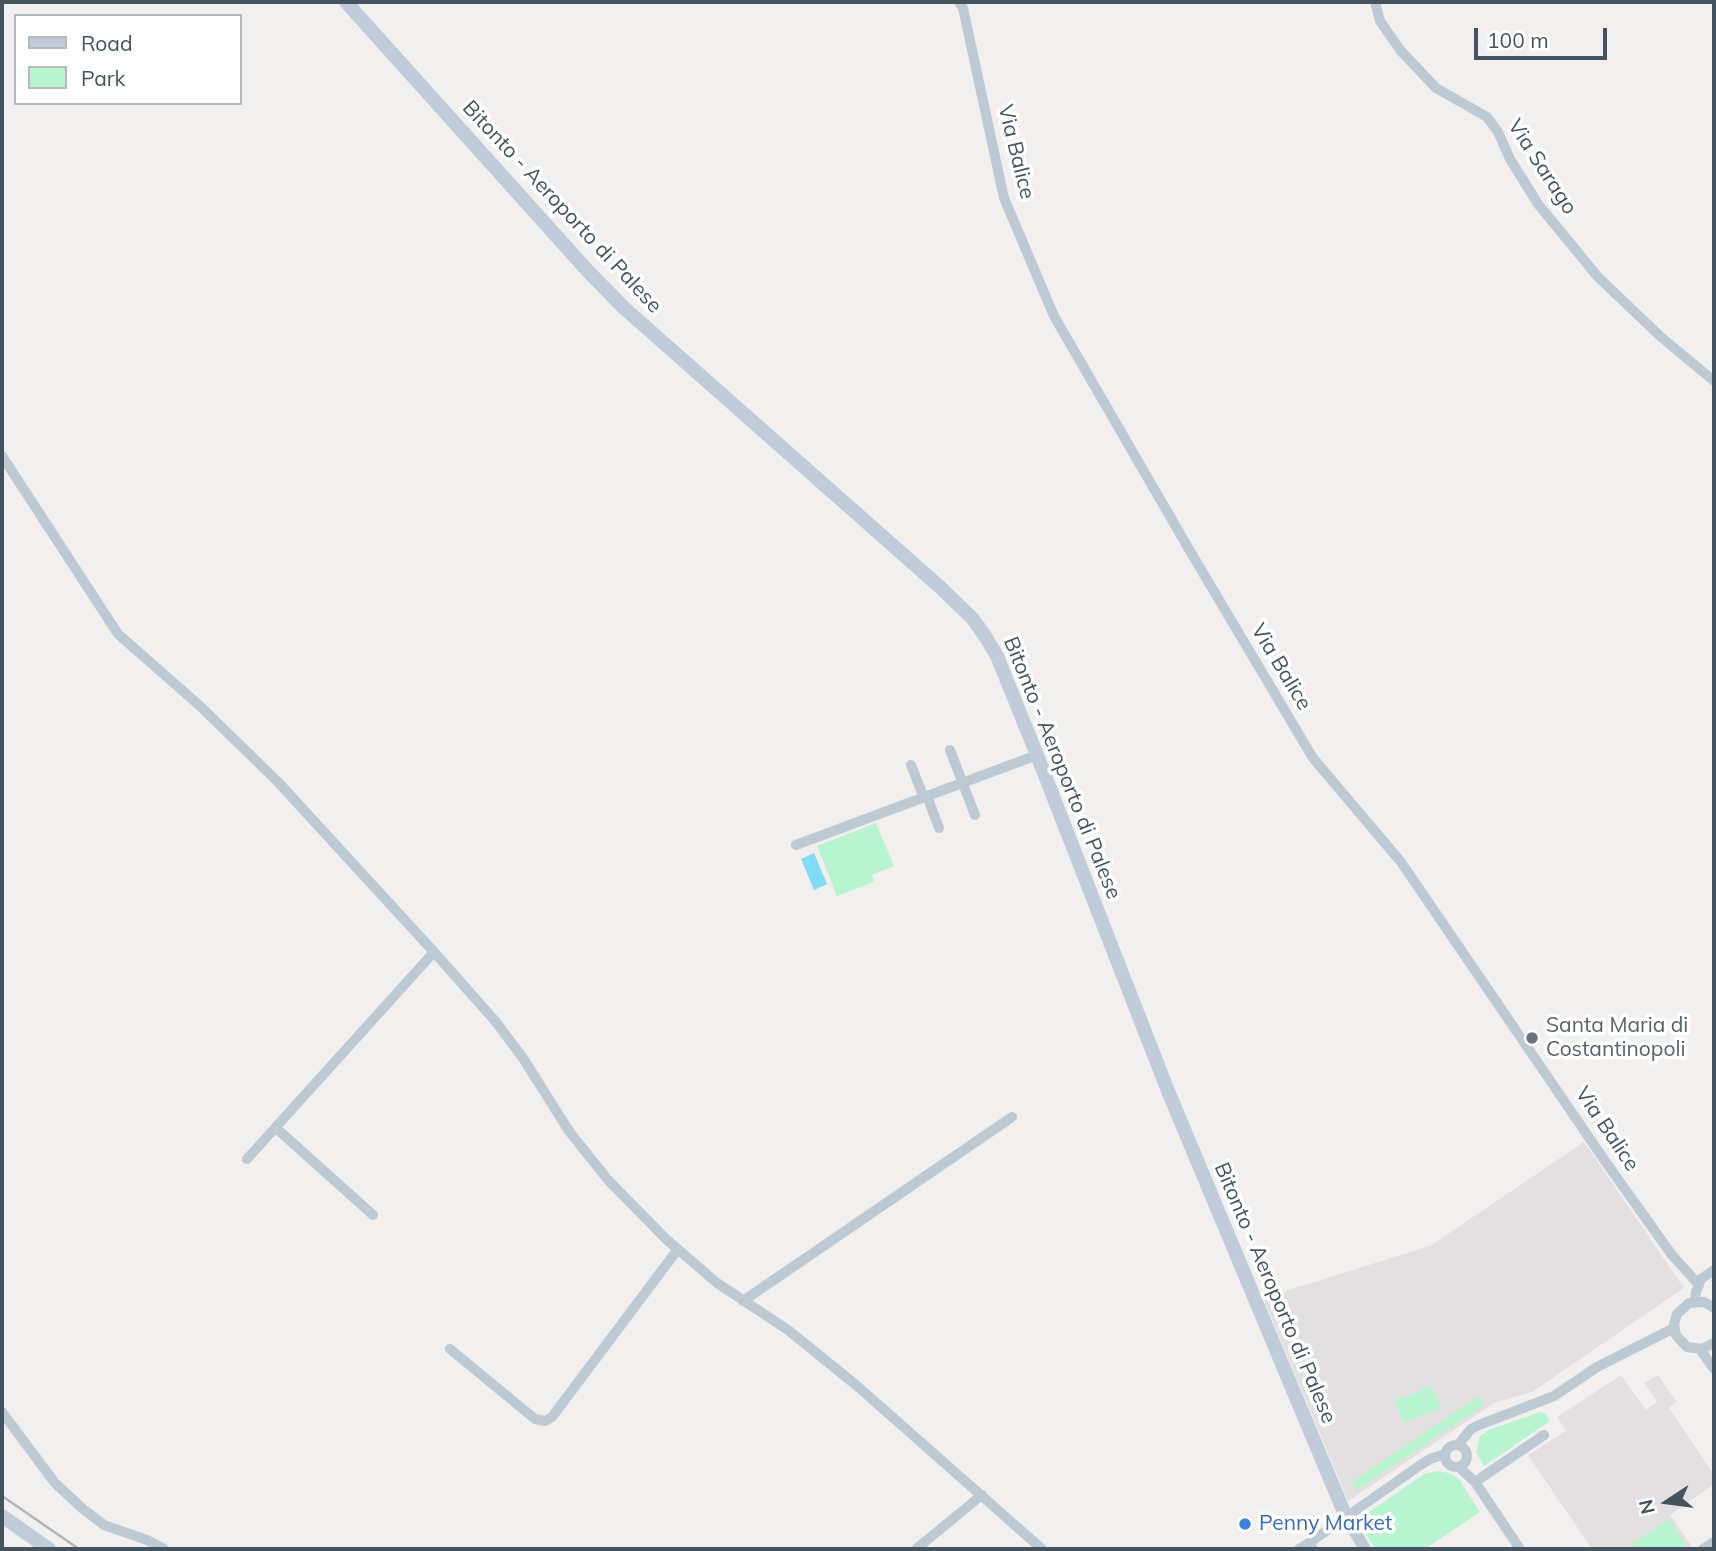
<!DOCTYPE html>
<style>
body{margin:0}
#map{position:relative;width:1716px;height:1551px;overflow:hidden;background:#f2efef;font-family:Mulish,sans-serif}
canvas{display:block}
.frame{position:absolute;inset:0;border:4px solid #45535f;pointer-events:none}
.legend{position:absolute;left:14px;top:14px;width:228px;height:91px;box-sizing:border-box;background:#fff;border:2px solid #b5babf;margin:0;padding:9px 12px;list-style:none;font-size:21px;color:#45535f}
.legend li{display:flex;align-items:center;gap:14px;height:35px}
.legend b{width:35px;border:2px solid #b5babf}
.north{position:absolute;left:1632px;top:1467px;width:70px;height:70px;-webkit-text-stroke:5px #fff;paint-order:stroke;rotate:257deg;font-size:19px;font-weight:700;line-height:28px;text-align:center;color:#45535f}
.north::after{content:'';display:block;margin:auto;width:24px;height:32px;background:#45535f;clip-path:polygon(50% 0,100% 100%,50% 72%,0 100%)}
.scale{position:absolute;left:1474px;top:28px;width:133px;height:32px;box-sizing:border-box;border:4px solid #45535f;border-top:0;padding-left:9px;font-size:21px;line-height:24px;white-space:nowrap;color:#45535f;-webkit-text-stroke:5px #fff;paint-order:stroke}
</style>
<div id="map">
<canvas width="1716" height="1551"></canvas>
<div class="frame"></div>
<ul class="legend">
<li><b style="height:9px;background:#c0ccda"></b>Road</li>
<li><b style="height:19px;background:#b9f4d0"></b>Park</li>
</ul>
<div class="north">N</div>
<div class="scale">100 m</div>
</div>
<script>
const ctx = document.querySelector('canvas').getContext('2d');
ctx.lineJoin = 'round';
function fillPath(path, color) {
  ctx.fillStyle = color;
  ctx.fill(path, 'evenodd');
}
function poly(rows) {
  const path = new Path2D();
  for (const r of rows) {
    if (r.length === 3) {
      path.moveTo(r[0] + r[2], r[1]);
      path.arc(r[0], r[1], r[2], 0, 2 * Math.PI);
      continue;
    }
    path.moveTo(r[0], r[1]);
    for (let i = 2; i < r.length; i += 2) path.lineTo(r[i], r[i + 1]);
  }
  return path;
}
function trace(path, color, width, dash) {
  ctx.strokeStyle = color;
  ctx.lineWidth = width;
  ctx.lineCap = dash ? 'butt' : 'round';
  ctx.setLineDash(dash || []);
  ctx.stroke(path);
}
function write(font, color, halo, rows, align = 'center') {
  ctx.font = font + ' Mulish,sans-serif';
  ctx.lineWidth = 7;
  ctx.setLineDash([]);
  ctx.textBaseline = 'middle';
  ctx.strokeStyle = halo;
  ctx.fillStyle = color;
  for (const [text, x, y, turn = 0] of rows) {
    ctx.save();
    ctx.translate(x, y);
    ctx.rotate((+turn || 0) * Math.PI / 180);
    ctx.textAlign = isNaN(turn) ? turn : align;
    if (halo) ctx.strokeText(text, 0, 0);
    ctx.fillText(text, 0, 0);
    ctx.restore();
  }
}
fillPath(poly([
 [1584,1142,1684,1288,1532,1392,1494,1403,1348,1501,1263,1298,1430,1246],
 [1621,1375,1646,1410,1657,1402,1644,1383,1658,1375,1677,1402,1669,1408,1714,1475,1714,1484,1670,1515,1692,1547,1688,1549,1592,1549,1528,1455,1566,1431,1557,1417]
]), '#e3e0e1');
fillPath(poly([
 [876,823,894,866,872,875,874,882,837,896,817,846],
 [1432,1386,1441,1408,1404,1423,1395,1401],
 [1479,1396,1484,1405,1357,1490,1352,1482],
 [1540,1412,1545,1413,1550,1421,1484,1466,1476,1452,1480,1436,1489,1430],
 [1437,1471,1449,1473,1459,1479,1480,1512,1425,1549,1375,1549,1358,1520,1424,1474],
 [1669,1519,1686,1545,1679,1549,1636,1549,1632,1544]
]), '#b9f4d0');
fillPath(poly([
 [814,853,827,884,814,890,801,859]
]), '#82dcf5');
trace(poly([
 [959,2,963,8,1004,198,1054,316,1190,551,1313,758,1401,862,1605,1161,1672,1255,1699,1285],
 [1375,2,1380,21,1401,51,1436,88,1487,117,1498,132,1510,159,1538,204,1598,277,1661,337,1714,381],
 [2,456,118,634,200,706,278,782,434,952,496,1022,523,1058,569,1131,608,1180,666,1239,717,1283,788,1330,856,1385,1042,1549],
 [950,750,975,815],
 [911,765,924,798],
 [927,796,939,828],
 [796,845,1037,755],
 [276,1128,373,1215],
 [247,1159,434,952],
 [1695,1300,1696,1292,1701,1279,1714,1270],
 [743,1301,1012,1117],
 [1714,1308,1704,1302,1689,1303,1677,1314,1674,1324,1676,1335,1687,1347,1702,1349,1714,1343],
 [450,1349,535,1419,545,1421,552,1417,678,1249],
 [1700,1349,1714,1369],
 [2,1412,55,1483,83,1509,104,1525,147,1540,164,1549],
 [1456,1456,11],
 [1458,1445,1471,1429,1479,1425,1554,1396,1597,1367,1674,1328],
 [1459,1467,1475,1482,1520,1549],
 [1475,1482,1544,1435],
 [916,1549,982,1495],
 [1299,1549,1309,1543],
 [1313,1549,1309,1543,1419,1466,1430,1459,1445,1454],
 [1703,1549,1714,1542]
]), '#becad3', 10);
trace(poly([
 [1346,1517,1365,1549]
]), '#becad3', 12);
trace(poly([
 [346,2,586,269,623,307,941,588,973,619,985,636,997,656,1037,755,1168,1091,1346,1517],
 [2,1516,49,1549]
]), '#c0ccda', 14);
trace(poly([
 [2,1496,79,1549]
]), '#b1b4ba', 2.5);
for (const [x, y, r, color] of [
 [1532,1038,7,"#6b7280"],
 [1245,1524,7,"#3f7fe0"]
]) {
  const dot = new Path2D();
  dot.arc(x, y, r, 0, 2 * Math.PI);
  ctx.fillStyle = color;
  ctx.fill(dot);
  trace(dot, '#fff', 2.5);
}
write('21px', '#45535f', '#fff', [
 ["Via Balice",1016,152,76],
 ["Via Sarago",1542,167,57],
 ["Bitonto - Aeroporto di Palese",562,207,47],
 ["Via Balice",1281,667,59],
 ["Bitonto - Aeroporto di Palese",1062,768,68],
 ["Via Balice",1607,1129,56],
 ["Bitonto - Aeroporto di Palese",1275,1293,67]
]);
write('21px', '#5b616d', '#fff', [
 ["Santa Maria di",1546,1026],
 ["Costantinopoli",1546,1050]
], 'left');
write('21px', '#366cbe', '#fff', [
 ["Penny Market",1259,1524]
], 'left');
</script>
